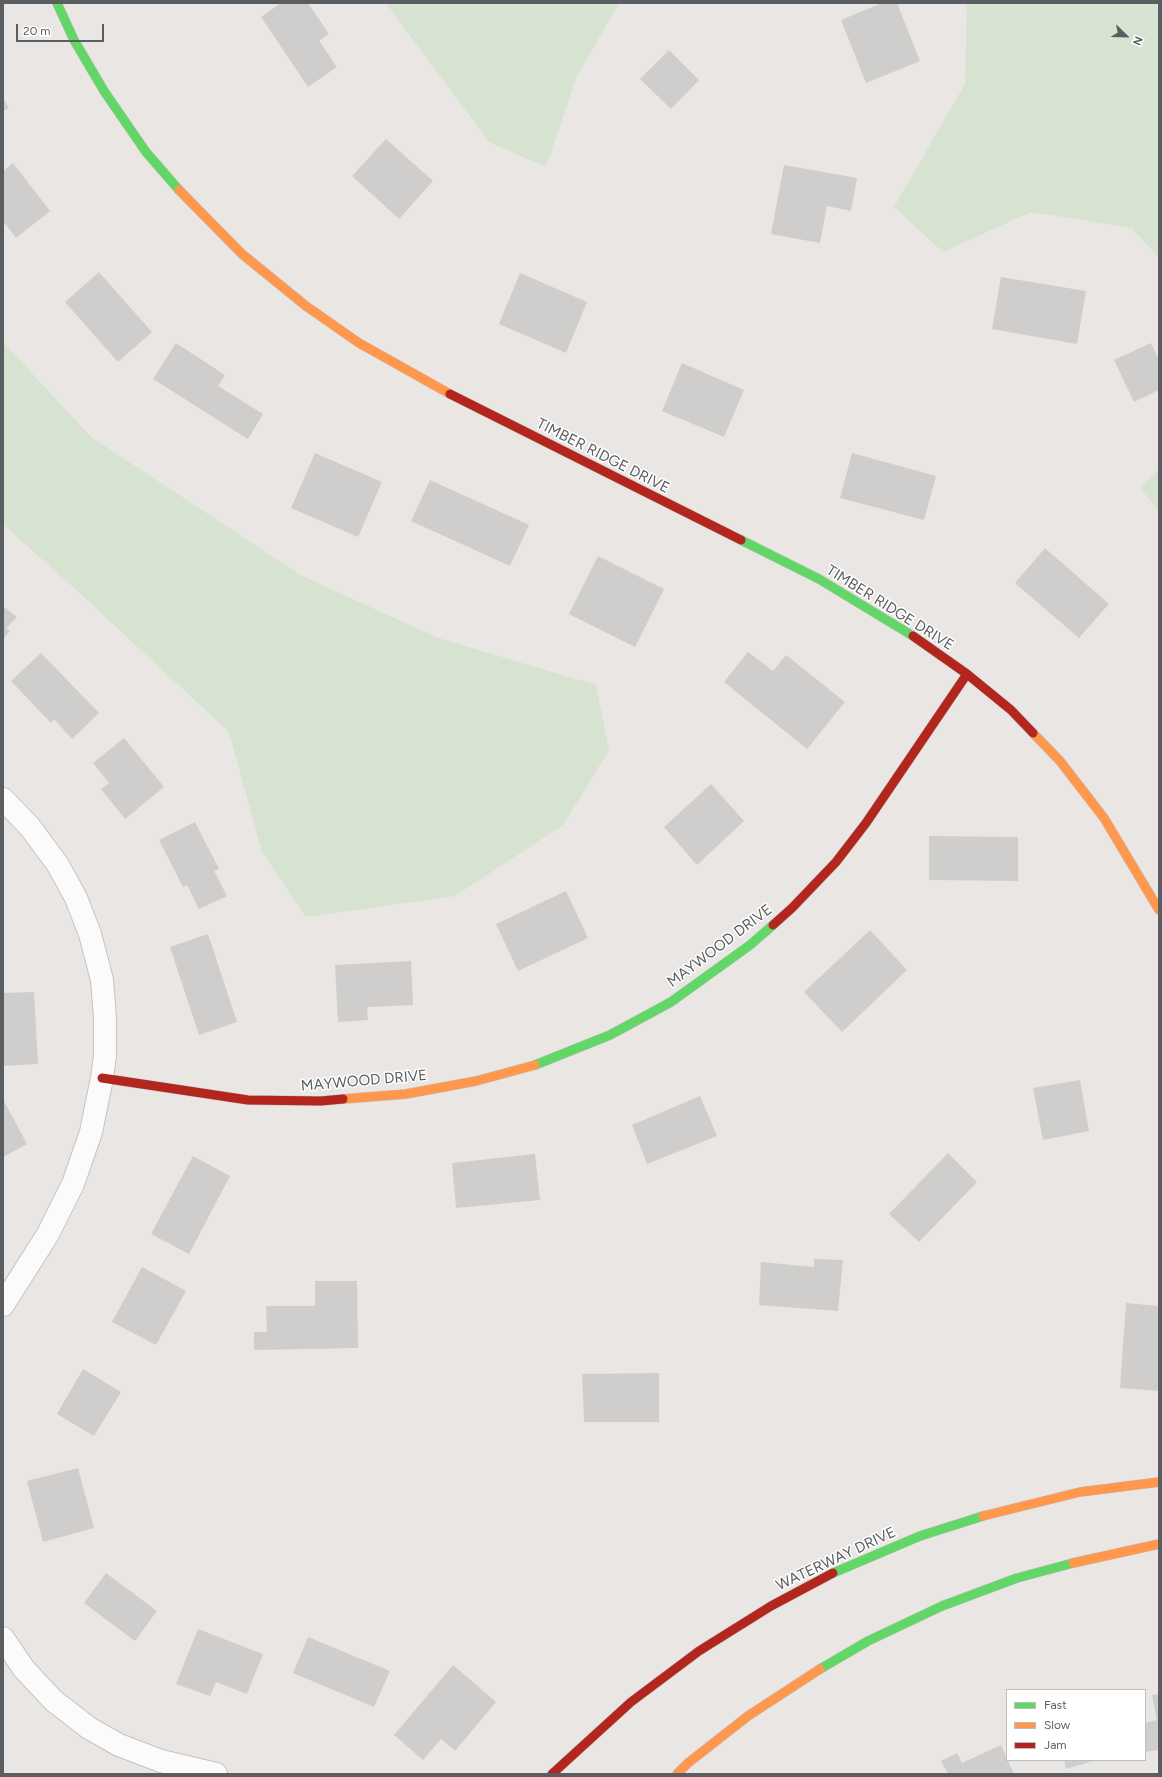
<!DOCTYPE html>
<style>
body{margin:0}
#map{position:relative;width:1162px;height:1777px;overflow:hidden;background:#e9e6e3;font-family:Figtree,sans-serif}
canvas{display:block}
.frame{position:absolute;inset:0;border:4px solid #5a5e60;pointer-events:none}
.legend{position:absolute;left:1006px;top:1689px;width:140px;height:72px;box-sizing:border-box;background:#fff;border:1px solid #bdbfbf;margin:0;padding:5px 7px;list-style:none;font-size:12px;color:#5a5e60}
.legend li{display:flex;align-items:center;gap:8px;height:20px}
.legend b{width:20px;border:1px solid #bdbfbf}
.north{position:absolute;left:1106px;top:16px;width:40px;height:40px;-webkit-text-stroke:3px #fff;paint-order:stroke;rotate:113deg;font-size:11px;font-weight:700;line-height:16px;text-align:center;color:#5a5e60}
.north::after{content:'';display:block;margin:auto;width:14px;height:18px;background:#5a5e60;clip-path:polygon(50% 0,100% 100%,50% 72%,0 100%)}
.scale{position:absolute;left:16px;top:24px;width:88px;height:18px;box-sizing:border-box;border:2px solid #5a5e60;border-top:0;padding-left:5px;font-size:12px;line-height:14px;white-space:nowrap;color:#5a5e60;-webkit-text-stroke:3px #fff;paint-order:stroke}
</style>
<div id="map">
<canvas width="1162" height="1777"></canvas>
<div class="frame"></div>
<ul class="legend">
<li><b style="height:5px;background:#63d668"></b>Fast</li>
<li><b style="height:5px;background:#ff974d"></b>Slow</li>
<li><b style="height:5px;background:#b3261e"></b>Jam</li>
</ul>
<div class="north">N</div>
<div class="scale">20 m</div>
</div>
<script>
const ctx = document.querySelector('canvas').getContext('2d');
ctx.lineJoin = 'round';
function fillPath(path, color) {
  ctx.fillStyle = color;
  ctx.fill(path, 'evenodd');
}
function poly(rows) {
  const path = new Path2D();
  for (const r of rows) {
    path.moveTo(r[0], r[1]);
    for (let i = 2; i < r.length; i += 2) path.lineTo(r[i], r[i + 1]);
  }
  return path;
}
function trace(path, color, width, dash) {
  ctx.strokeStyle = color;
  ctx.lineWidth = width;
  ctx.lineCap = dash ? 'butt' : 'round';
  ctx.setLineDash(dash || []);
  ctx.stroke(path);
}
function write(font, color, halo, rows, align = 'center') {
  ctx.font = font + ' Figtree,sans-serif';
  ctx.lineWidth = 3;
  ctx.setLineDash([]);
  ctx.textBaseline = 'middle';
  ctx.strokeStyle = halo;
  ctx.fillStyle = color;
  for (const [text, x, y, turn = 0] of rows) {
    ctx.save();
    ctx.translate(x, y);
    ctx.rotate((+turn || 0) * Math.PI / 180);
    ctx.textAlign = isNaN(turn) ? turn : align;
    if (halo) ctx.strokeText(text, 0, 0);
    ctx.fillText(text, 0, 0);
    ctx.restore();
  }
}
fillPath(poly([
 [386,3,619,3,576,78,546,167,489,142],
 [967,3,1159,3,1159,258,1132,228,1031,212,943,252,894,207,965,84],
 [3,342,91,437,302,576,438,638,596,685,609,750,563,825,455,896,306,917,262,852,229,732,85,598,3,524],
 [1159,469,1159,511,1140,488]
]), '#d6e3d0');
fillPath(poly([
 [281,3,308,3,329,34,319,41,337,67,308,87,261,17],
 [882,3,897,3,920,61,866,83,841,20],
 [669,50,699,80,671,109,640,79],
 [3,98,9,108,3,111],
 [386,139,433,181,399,219,352,176],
 [13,163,50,211,16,238,3,221,3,171],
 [784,165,857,178,851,211,827,206,820,243,771,234],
 [99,272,152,332,118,362,65,302],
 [520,273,587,302,566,353,499,324],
 [1001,277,1086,291,1077,344,992,329],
 [176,343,225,375,218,386,263,414,248,439,153,379],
 [1151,343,1159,360,1159,390,1134,402,1114,360],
 [682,363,744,390,724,437,662,411],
 [315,453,382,482,358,537,291,508],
 [852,453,936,476,924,520,840,498],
 [430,480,529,525,510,566,411,521],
 [1045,548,1109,604,1079,638,1015,583],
 [598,556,664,589,635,647,569,614],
 [3,606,17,617,6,628,10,631,3,639],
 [748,652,773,671,786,655,845,702,807,749,724,682],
 [41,653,99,713,72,739,54,719,51,723,11,681],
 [124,738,164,787,125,819,101,789,109,783,93,763],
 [711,784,744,821,697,865,664,827],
 [195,822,219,869,214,871,227,896,199,909,187,885,183,887,159,840],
 [929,836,1018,837,1018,881,929,880],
 [566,891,588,938,518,971,496,924],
 [870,930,907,970,842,1032,804,992],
 [208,934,237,1022,199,1035,170,947],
 [411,961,413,1005,367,1007,368,1020,338,1022,335,965],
 [34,992,38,1064,3,1066,3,993],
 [1080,1080,1089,1131,1043,1140,1033,1088],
 [700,1096,717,1136,647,1164,632,1125],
 [3,1099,27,1144,3,1157],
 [948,1153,977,1182,919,1242,889,1214],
 [535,1154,540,1200,456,1208,452,1163],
 [193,1156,230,1176,189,1254,151,1234],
 [814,1259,843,1260,838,1311,759,1305,761,1262,814,1267],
 [142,1267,186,1291,156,1345,112,1322],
 [315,1281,357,1281,358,1348,254,1350,254,1332,267,1332,266,1306,315,1306],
 [1126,1303,1159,1306,1159,1391,1120,1388],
 [83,1369,121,1392,94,1436,57,1414],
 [659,1373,659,1422,584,1422,582,1374],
 [78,1468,94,1528,43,1542,27,1481],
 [106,1573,157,1611,135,1641,84,1603],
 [198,1629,263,1654,247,1694,216,1682,210,1696,176,1684],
 [308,1637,390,1671,374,1707,293,1673],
 [453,1665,496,1702,455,1751,441,1739,423,1760,394,1735],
 [1159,1694,1159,1750,1145,1752,1145,1723,1157,1720,1152,1695],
 [1001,1745,1014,1774,948,1774,941,1761,957,1753,962,1763],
 [1064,1760,1096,1760,1066,1769]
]), '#d0cecc');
const street = poly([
 [3,799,30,827,58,865,76,898,90,934,102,980,105,1018,105,1056,102,1078,91,1132,73,1184,48,1234,3,1305],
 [3,1638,24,1669,54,1701,89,1728,119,1745,161,1761,216,1774]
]);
const fast = poly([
 [57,3,74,40,104,91,146,152,179,190],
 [741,540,819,579,913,636],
 [535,1065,610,1035,671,1002,750,945,773,925],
 [833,1573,920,1536,983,1516],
 [820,1669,868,1641,942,1606,1017,1578,1073,1563]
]);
const slow = poly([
 [179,190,242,254,306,306,359,343,450,394],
 [1033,733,1060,761,1104,818,1159,910],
 [343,1099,406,1094,476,1081,535,1065],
 [983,1516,1080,1492,1159,1482],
 [1073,1563,1159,1544],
 [677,1774,688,1763,748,1716,820,1669]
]);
const jam = poly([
 [450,394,741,540],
 [913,636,967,674,1011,710,1033,733],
 [773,925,792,908,836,862,866,823,967,674],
 [102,1078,248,1100,321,1101,343,1099],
 [552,1774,631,1702,699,1651,771,1606,833,1573]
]);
trace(street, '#c4c4c4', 24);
trace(fast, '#c3c3c3', 10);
trace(slow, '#c3c3c3', 10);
trace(jam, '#c3c3c3', 10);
trace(street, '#fcfbfb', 22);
trace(fast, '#63d668', 9);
trace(slow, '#ff974d', 9);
trace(jam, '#b3261e', 9);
write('15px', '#5a5e60', '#fff', [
 ["TIMBER RIDGE DRIVE",603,456,27],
 ["TIMBER RIDGE DRIVE",890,608,32],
 ["MAYWOOD DRIVE",720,946,-37],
 ["MAYWOOD DRIVE",364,1081,-5],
 ["WATERWAY DRIVE",836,1559,-25]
]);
</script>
